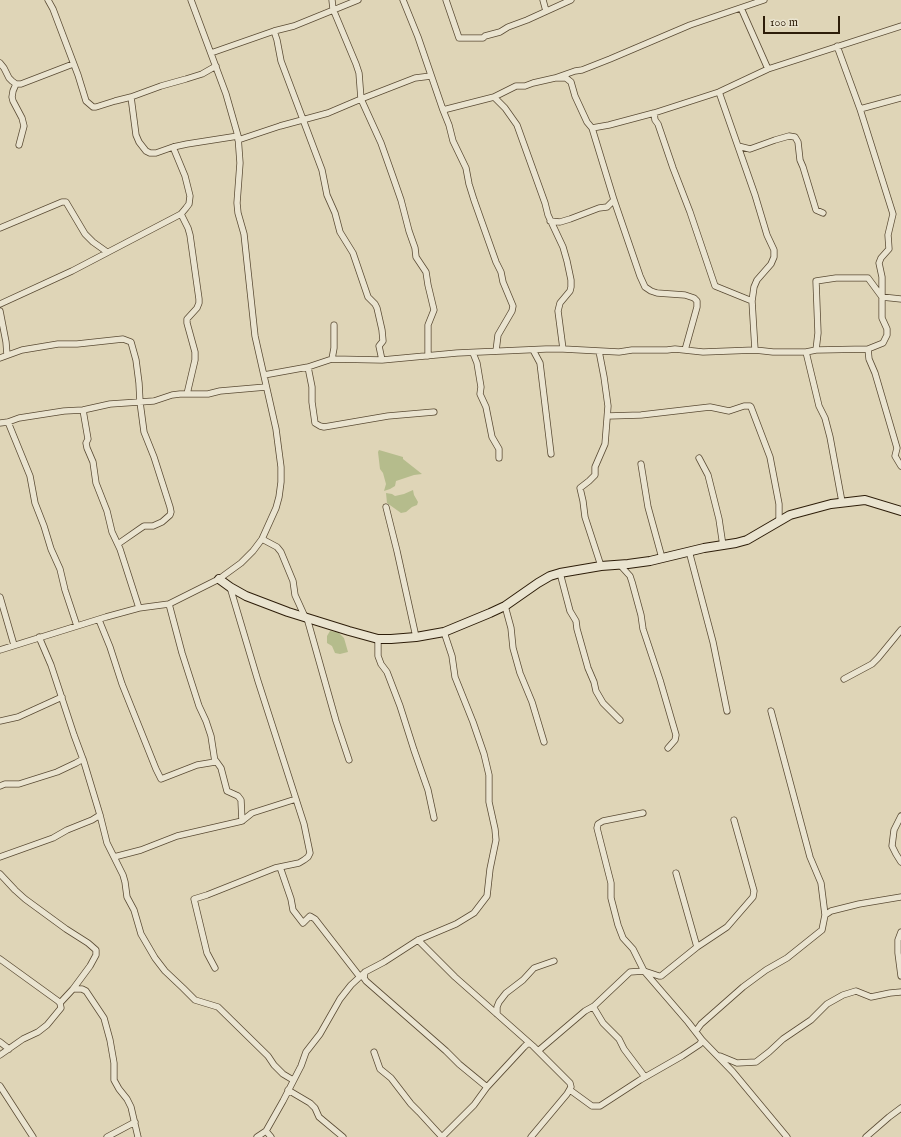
<!DOCTYPE html>
<style>
body{margin:0}
#map{position:relative;width:901px;height:1137px;overflow:hidden;background:#dfd5b7;font-family:"IM FELL English",serif}
canvas{display:block}
.scale{position:absolute;left:763px;top:16px;width:77px;height:18px;box-sizing:border-box;border:2px solid #2d1d09;border-top:0;padding-left:5px;font-size:12px;line-height:14px;white-space:nowrap;color:#2d1d09;-webkit-text-stroke:3px #eae4d0;paint-order:stroke}
</style>
<div id="map">
<canvas width="901" height="1137"></canvas>
<div class="scale">100 m</div>
</div>
<script>
const ctx = document.querySelector('canvas').getContext('2d');
ctx.lineJoin = 'round';
function fillPath(path, color) {
  ctx.fillStyle = color;
  ctx.fill(path, 'evenodd');
}
function poly(rows) {
  const path = new Path2D();
  for (const r of rows) {
    path.moveTo(r[0], r[1]);
    for (let i = 2; i < r.length; i += 2) path.lineTo(r[i], r[i + 1]);
  }
  return path;
}
function trace(path, color, width, dash) {
  ctx.strokeStyle = color;
  ctx.lineWidth = width;
  ctx.lineCap = dash ? 'butt' : 'round';
  ctx.setLineDash(dash || []);
  ctx.stroke(path);
}
fillPath(poly([
 [379,450,403,457,403,459,422,474,414,475,396,481,395,486,390,489,384,491,386,484,383,473,380,469,378,452],
 [413,490,414,495,418,502,417,505,412,507,406,512,401,513,387,503,386,493,392,494,395,496,404,494],
 [330,631,338,632,344,638,348,652,340,654,335,653,332,646,327,643,327,636]
]), '#b5bc8c');
const street = poly([
 [48,0,53,9,78,75,86,101,93,107,96,107,115,101,131,97,161,86,186,79,202,74,216,66],
 [332,0,333,9,356,64,359,73,361,99,381,143,393,177,401,200,409,231,415,248,416,257,426,272,428,285,434,310,428,325,428,356],
 [403,0,418,37,443,110,449,125,453,141,466,168,469,184,474,200,496,262,501,272,503,282,513,306,512,311,498,335,496,351],
 [446,0,459,38,483,38,485,36,500,32,508,27,527,20,571,0],
 [543,0,546,11],
 [741,8,768,69],
 [274,31,277,40,281,61,322,170,327,195,335,213,340,232,353,253,368,297,375,304,377,308,382,330,383,341,379,346,382,360],
 [211,53,274,31,294,26,358,0],
 [0,63,4,68,9,78,12,81,16,84,21,84,73,64],
 [555,78,566,78,571,82,575,96,587,122,592,128,614,200,640,276,645,287,651,291,657,293,685,295,694,298,697,301,697,307,685,350],
 [16,84,13,91,12,97,13,101,22,118,24,126,19,145],
 [719,92,755,195,767,235,774,250,774,257,771,264,757,280,754,287,752,301,755,350],
 [131,97,136,135,139,142,146,151,150,153,156,153,173,147,187,144,238,136],
 [494,97,505,108,517,125,545,203,548,215,563,247,567,261,571,280,571,287,570,291,560,303,558,311,563,349],
 [860,109,901,98],
 [443,110,494,97,516,86,525,86,533,83,555,78,575,71,582,70,610,59,690,25,764,0],
 [654,113,655,120,658,124,673,168,690,212,715,286,752,301],
 [592,128,609,125,654,113,719,92,768,69,901,26],
 [238,140,280,126,328,113,361,99,415,78,431,76],
 [738,146,750,149,775,140,789,136,795,137,798,142,800,160,803,167,816,210,823,213],
 [181,214,188,228,190,235,199,299,199,303,197,308,187,319,187,323,195,352,195,360,187,394],
 [550,221,560,222,570,219,599,208,607,207,614,200],
 [0,228,62,202,66,202,85,234,93,242,107,252],
 [0,304,72,271,181,214,186,208,189,204,190,196,185,176,173,147],
 [0,311,6,342,7,355],
 [868,349,869,359,875,373,897,448,895,456,901,466],
 [533,350,540,363,551,454],
 [816,350,868,349,883,343,887,335,887,329,882,318,882,277,879,263,881,258,889,249,888,235,893,214,860,109,837,46],
 [599,351,604,377,608,406,605,444,595,467,595,475,589,481,580,488,583,501,585,517,601,566],
 [806,352,819,406,825,418,830,437,842,502],
 [473,353,477,363,481,387,480,394,486,407,492,437,499,449,499,458],
 [0,358,22,350,58,344,77,344,123,339,131,342,136,360,139,383,140,402,144,432,154,457,170,507,171,512,170,515,162,522,153,526,144,526,141,528,118,544],
 [332,359,334,348,334,325],
 [308,367,312,387,312,402,315,423,320,426,324,427,388,416,434,412],
 [264,375,308,367,332,359,382,360,457,353,546,349,563,349,619,352,632,350,667,350,675,349,703,352,755,350,773,352,806,352,816,350,818,333,816,281,836,278,868,278,882,297,901,299],
 [83,410,88,439,86,443,87,448,93,462,96,483,107,511,112,532,120,549,139,608],
 [608,416,641,415,710,407,729,411,744,406,750,406,751,407,770,457,779,504,779,521],
 [8,422,30,476,35,503,44,526,51,549,60,569,65,590,77,626],
 [0,423,8,422,19,418,64,411,83,410,110,404,154,401,172,395,180,394,208,394,220,391,266,387],
 [699,458,708,475,719,519,723,546],
 [641,464,648,507,662,558],
 [386,507,397,551,416,637],
 [262,539,277,547,281,552,293,581,295,595,305,617],
 [689,551,713,642,727,711],
 [620,565,630,576,632,582,641,615,643,629,660,680,676,735,675,740,668,748],
 [560,573,570,611,576,621,577,629,588,668,594,682,596,691,603,703,620,720],
 [0,597,14,645],
 [169,604,182,653,199,706,206,721,211,736,215,762,216,761,221,768,227,791,238,796,241,800,242,821],
 [505,606,511,628,513,648,520,673,532,702,544,742],
 [307,618,336,721,349,760],
 [99,620,110,647,122,684,156,769,161,779,197,765,215,762],
 [39,637,51,665,74,735,84,762,100,815,107,843,123,875,125,882,127,897,134,910,141,934,155,958,165,971,183,988,195,1000,218,1007,268,1056,274,1065,283,1074,293,1080],
 [378,639,378,656,381,664,387,672,400,706,414,750,428,790,434,818],
 [0,650,106,617,139,608,169,604,219,579,241,563,253,551,262,539,276,508,279,497,281,482,281,467,276,429,255,336,244,234,238,213,237,203,240,163,238,136,226,94,191,0],
 [844,679,872,664,878,658,901,630],
 [771,711,810,857,821,883,825,915],
 [0,721,18,717,62,697],
 [0,786,5,784,19,784,57,772,76,763,83,759],
 [643,813,603,821,598,824,597,828,611,883,611,898,618,925,623,938,633,949,644,971,688,1022,702,1040,733,1072,787,1137],
 [901,816,894,830,892,846,896,854,901,862],
 [0,857,53,838,67,830,92,820,100,815],
 [114,857,141,850,177,836,242,821,252,813,296,799],
 [280,867,291,899,293,910,303,923,310,916,315,919,360,977],
 [676,873,697,947],
 [0,874,15,890,25,899,66,929,88,943,96,950,96,955,90,966,73,989,60,1003],
 [901,932,898,940,898,953,901,976],
 [418,940,455,977,533,1046,570,1083,571,1087,567,1094,531,1137],
 [0,959,58,1001,60,1003,61,1008,47,1025,38,1032,23,1039,0,1055],
 [215,968,207,953,194,899,207,895,275,868,299,863,304,860,308,857,310,853,304,824,258,681,230,587],
 [365,972,364,978,366,981,446,1051,459,1064,487,1087],
 [73,989,82,989,86,991,104,1018,110,1040,114,1063,114,1080,119,1089,127,1099,131,1107,138,1137],
 [497,1014,497,1007,499,1002,506,993,523,980,534,968,554,961],
 [696,1031,701,1024,743,987,766,970,787,958,822,930,825,915,831,911,859,904,901,897],
 [0,1042,9,1049],
 [538,1051,585,1011,594,1006],
 [374,1052,380,1069,391,1078,411,1104,419,1112,442,1137],
 [720,1056,737,1063,756,1062,769,1052,783,1039,811,1020,827,1004,843,995,856,991,871,997,890,993,901,992],
 [645,1077,624,1049,619,1039,603,1023,594,1008,594,1006,630,972,644,971,659,976,661,976,697,947,727,927,753,897,754,891,734,820],
 [0,1086,33,1137],
 [288,1090,310,1103,315,1108,319,1117,343,1137],
 [570,1090,592,1106,600,1106,640,1080,682,1056,700,1044,702,1040],
 [266,1131,271,1137],
 [107,1137,135,1122],
 [257,1137,266,1131,283,1101,301,1066,306,1052,320,1034,340,999,351,985,365,972,384,962,418,940,456,924,474,913,487,896,490,869,496,840,495,829,489,802,489,775,484,754,473,722,455,677,452,656,444,632],
 [442,1137,474,1105,487,1087,524,1047,527,1044,530,1044],
 [866,1137,889,1117,901,1108]
]);
const secondary = poly([
 [219,579,230,587,246,596,288,612,349,631,378,639,391,639,416,637,444,632,490,613,505,606,538,583,550,576,560,573,601,566,628,564,650,561,704,548,736,543,747,540,790,515,831,504,865,500,901,511]
]);
trace(street, '#5a4b34', 7);
trace(secondary, '#2d1d09', 10);
trace(street, '#eae4d0', 5.5);
trace(secondary, '#eae4d0', 8);
</script>
